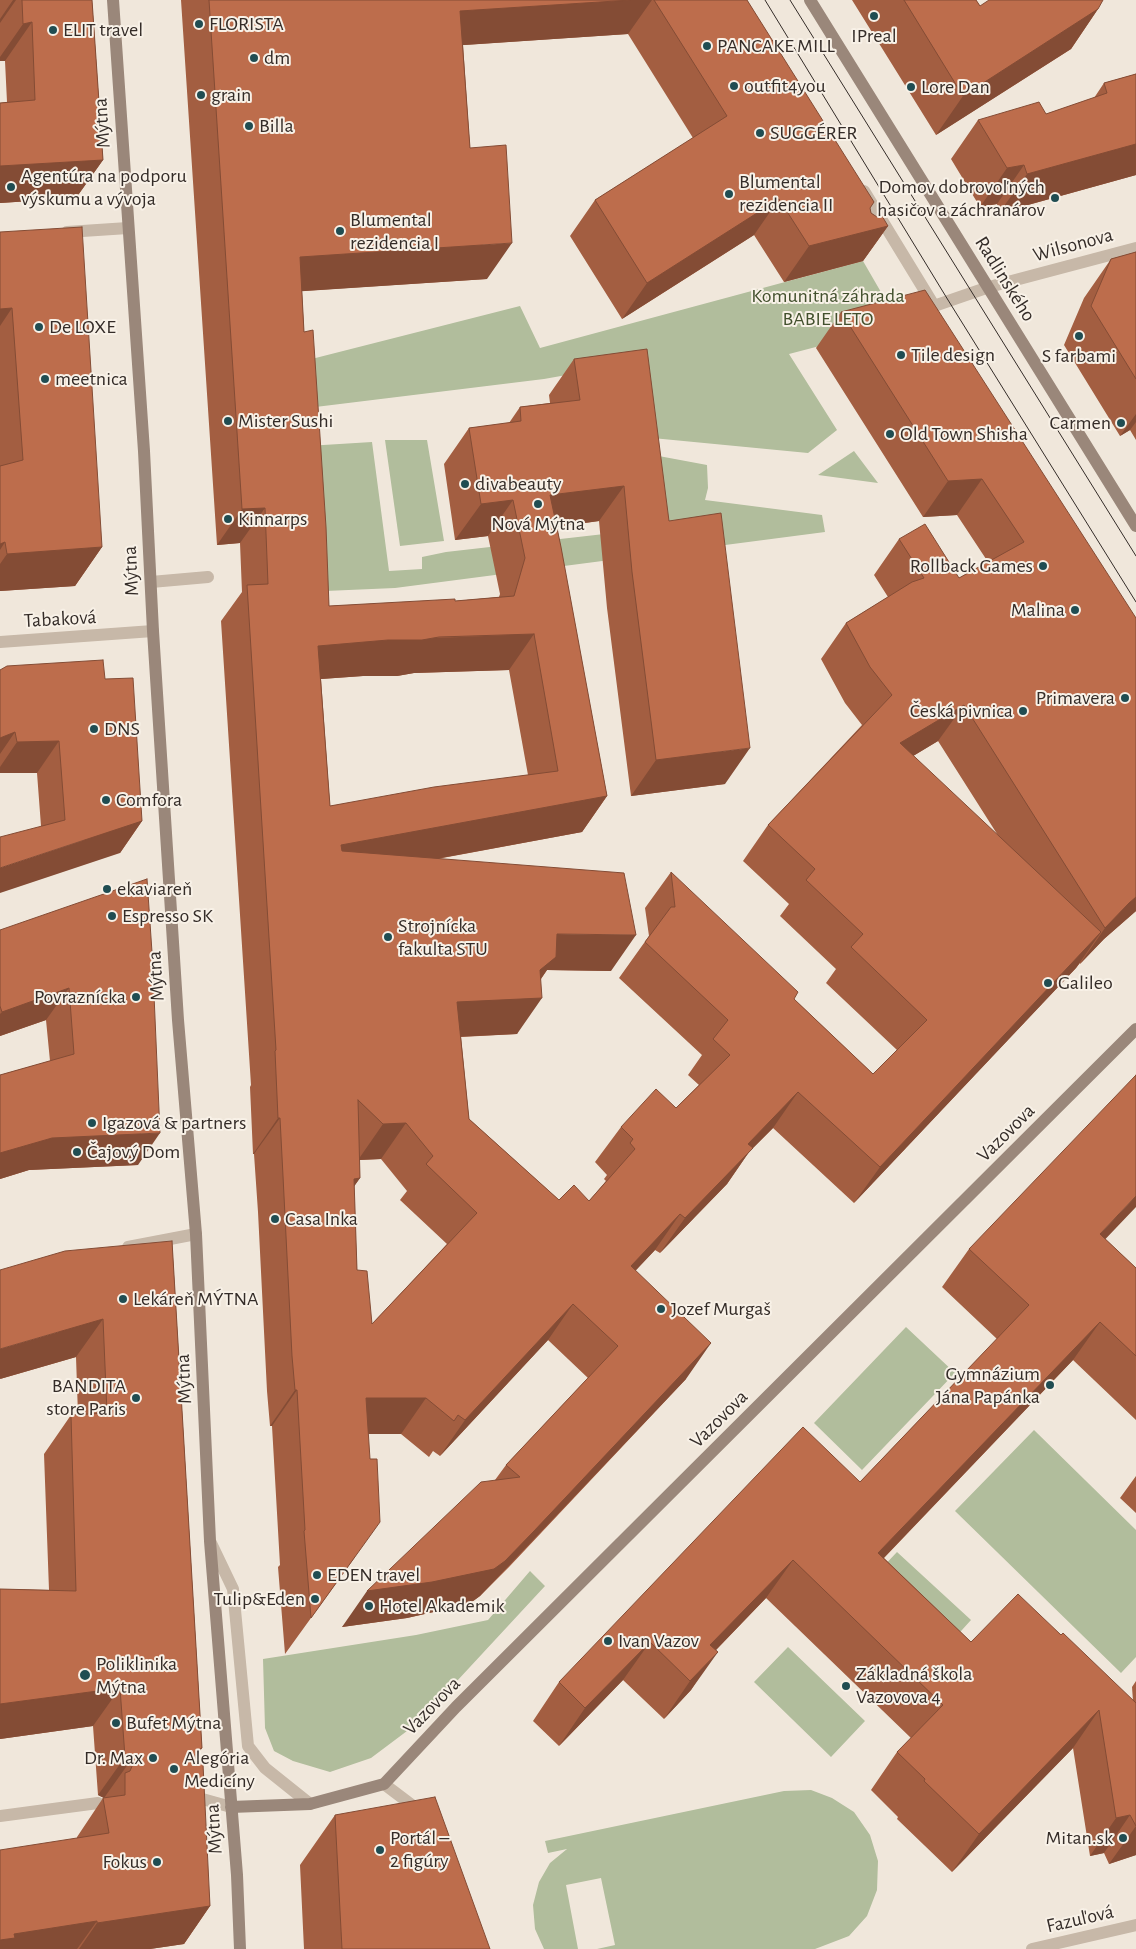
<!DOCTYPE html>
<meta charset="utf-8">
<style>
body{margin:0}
canvas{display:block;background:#f0e7db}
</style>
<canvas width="1136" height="1949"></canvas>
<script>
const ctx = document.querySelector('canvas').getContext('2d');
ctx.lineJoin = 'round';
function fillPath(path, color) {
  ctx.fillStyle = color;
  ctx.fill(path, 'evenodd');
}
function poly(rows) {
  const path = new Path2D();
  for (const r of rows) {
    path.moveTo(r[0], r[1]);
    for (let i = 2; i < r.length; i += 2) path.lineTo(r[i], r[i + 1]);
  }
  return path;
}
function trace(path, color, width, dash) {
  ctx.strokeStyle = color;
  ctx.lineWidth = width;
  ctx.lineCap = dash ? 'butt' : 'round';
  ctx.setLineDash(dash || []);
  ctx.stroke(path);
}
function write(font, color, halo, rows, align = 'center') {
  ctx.font = font + ' "Alegreya Sans",sans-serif';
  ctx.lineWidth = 4;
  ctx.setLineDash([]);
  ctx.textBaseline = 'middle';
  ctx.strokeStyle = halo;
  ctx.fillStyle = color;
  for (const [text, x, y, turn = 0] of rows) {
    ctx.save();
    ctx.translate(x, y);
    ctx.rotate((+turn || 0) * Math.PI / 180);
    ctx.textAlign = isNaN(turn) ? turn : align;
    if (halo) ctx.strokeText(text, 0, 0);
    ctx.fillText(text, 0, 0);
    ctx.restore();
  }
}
fillPath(poly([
 [863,261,900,325,789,354,837,430,808,453,642,437,634,363,544,379,291,410,288,365,520,306,540,348],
 [385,440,427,440,444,541,400,546],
 [372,442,389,571,422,569,422,557,446,552,657,528,648,454,707,465,708,488,705,500,822,515,825,532,395,588,302,592,307,446],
 [854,451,878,483,818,475],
 [906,1327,955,1373,862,1470,814,1423],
 [1034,1430,1136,1530,1136,1657,1121,1673,955,1511],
 [897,1552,971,1620,934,1661,860,1591],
 [530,1571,545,1586,419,1722,371,1758,330,1772,293,1761,274,1751,265,1728,263,1659,416,1635,488,1620],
 [788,1647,865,1721,831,1757,754,1682],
 [811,1790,832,1798,854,1812,870,1835,878,1861,877,1890,867,1916,849,1936,815,1949,597,1949,615,1945,601,1878,566,1885,578,1949,544,1949,535,1929,533,1905,539,1882,550,1863,567,1849,548,1853,545,1841,784,1791]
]), '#b1bd9c');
trace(poly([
 [67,232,128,228],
 [151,582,208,577]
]), '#c7b8a8', 12);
trace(poly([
 [864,191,933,304],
 [934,306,989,287,1136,248],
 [0,642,153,631],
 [128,1247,196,1234],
 [211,1543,233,1589,248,1746,265,1768,310,1804],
 [384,1784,421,1812],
 [188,1795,231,1807],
 [0,1816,98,1803],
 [1032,1949,1136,1925]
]), '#c7b8a8', 12);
trace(poly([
 [113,0,144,451,153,631,178,1020,196,1234,210,1541,237,1875,240,1949],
 [810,0,1136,526],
 [231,1807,310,1804,384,1784,456,1707,1136,1029]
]), '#9a877a', 12);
trace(poly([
 [765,0,948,300,1136,602],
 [790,0,1136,556]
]), '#342c28', 1);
fillPath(poly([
 [0,0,92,0,103,160,76,198,0,203,0,103,7,102,5,61,0,61],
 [181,0,747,0,870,208,871,213,888,226,863,261,784,282,754,235,622,319,570,236,595,200,693,138,628,34,463,45,470,148,487,279,302,291,304,332,329,606,455,601,499,597,500,594,488,536,455,540,444,464,469,428,509,423,520,407,550,403,549,395,574,359,669,521,725,784,631,796,607,608,599,521,557,527,607,796,582,832,437,859,611,971,547,970,541,979,517,1034,461,1037,469,1119,559,1200,589,1201,606,1181,604,1179,607,1175,595,1162,621,1127,676,1108,699,1085,688,1075,702,1055,619,978,649,936,645,908,671,872,794,999,873,1074,897,1050,826,983,836,969,780,916,789,904,743,861,768,825,862,725,845,703,821,659,846,623,888,597,874,575,899,539,959,578,988,562,957,515,923,517,816,348,841,312,1136,618,1136,911,1104,939,1080,964,1080,963,1076,968,854,1203,773,1128,749,1152,727,1184,660,1253,655,1250,635,1271,686,1379,509,1567,480,1596,469,1604,407,1618,342,1627,495,1480,506,1465,588,1378,548,1340,440,1456,433,1451,429,1457,401,1434,368,1434,355,1557,285,1654,278,1567,280,1565,272,1426,270,1426,267,1391,258,1212,254,1154,253,1154,250,1087,251,1085,221,621,242,592,240,543,217,545],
 [509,670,528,775,330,806,321,679,363,676,397,676,414,673],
 [938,741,999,837,913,756],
 [381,1159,407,1191,400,1200,447,1244,372,1324,357,1270,354,1186,360,1178,359,1160],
 [852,0,976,0,980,6,1098,9,1071,49,936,135],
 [1136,74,1136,175,999,213,997,204,980,207,951,159,978,120,1046,114,1094,98,1104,83],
 [0,232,102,547,75,586,0,591],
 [1136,252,1136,440,1130,430,1120,436,1064,345,1084,298,1111,259],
 [0,670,105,679,142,821,120,853,41,826,37,773,0,773],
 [0,930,154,998,138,1165,29,1170,0,1179,0,1075,50,1061,46,1020,0,1036],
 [1105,1239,1136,1268,1136,1420,1073,1360,884,1558,971,1642,1061,1635,1133,1701,1132,1687,1136,1681,1136,1855,1109,1864,1104,1853,1090,1856,1073,1748,952,1872,897,1819,898,1817,871,1790,897,1752,911,1738,766,1598,716,1650,691,1690,664,1719,623,1680,559,1746,533,1721,559,1682,860,1482,997,1339,942,1287,969,1249],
 [172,1241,202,1748,195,1758,210,1906,184,1944,150,1949,0,1949,77,1838,77,1837,103,1798,104,1798,98,1795,93,1726,0,1739,0,1589,49,1590,44,1454,71,1415,78,1415,76,1357,0,1379],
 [1136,1476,1136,1513,1120,1498],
 [335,1815,490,1949,304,1949,300,1865]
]), '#a35e41');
fillPath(poly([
 [13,0,16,0,0,23,0,19],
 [631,0,652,0,628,34,435,47,460,11],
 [1098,9,1071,49,936,135,963,96],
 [32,22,5,61,0,61,0,57,23,24],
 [1136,144,1136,175,999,213,1027,174],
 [103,160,76,198,0,203,0,166],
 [1024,165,997,204,980,207,1007,168],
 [779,199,754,235,622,319,647,283],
 [888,226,863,261,784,282,809,246],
 [512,243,487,279,275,293,300,257],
 [12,308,0,326,0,309],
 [1136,414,1136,422,1130,430,1120,436],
 [982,479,957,515,923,517,948,481],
 [624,486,599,521,524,531,550,495],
 [513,500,488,536,455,540,481,504],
 [265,508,240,543,217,545,242,509],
 [5,542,0,550,0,544],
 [102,547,75,586,0,591,0,564,7,554],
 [534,634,509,670,414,673,397,676,363,676,293,681,318,646,388,640],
 [964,705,938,741,875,779,900,743],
 [15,732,0,754,0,738],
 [59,741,37,773,0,773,0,767,17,742],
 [750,748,725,784,631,796,656,760],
 [607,796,582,832,316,881,341,845],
 [142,821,120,853,0,893,0,868],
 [1136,897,1136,911,1104,939,1080,964,1105,928,1129,903],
 [1101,932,1076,968,854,1203,880,1167],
 [557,934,636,935,611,971,547,970,531,993,542,998,517,1034,432,1038,457,1002],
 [69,988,46,1020,0,1036,0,1014,2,1012],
 [798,1092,773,1128,749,1152,727,1184,660,1253,685,1218,748,1144],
 [278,1118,280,1118,254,1154,253,1154],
 [406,1123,381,1159,358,1160,383,1124],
 [160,1133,138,1165,29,1170,0,1179,0,1153,52,1138],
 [360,1178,335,1214,354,1179],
 [1136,1196,1136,1207,1074,1272,1100,1234],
 [680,1214,655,1250,606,1302,631,1266],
 [573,1304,548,1340,440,1456,465,1420],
 [103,1319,76,1357,0,1379,0,1349],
 [1100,1322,1073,1360,852,1591,878,1553],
 [711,1343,686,1379,480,1596,469,1604,407,1618,342,1627,367,1591],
 [295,1390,297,1390,272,1426,270,1426],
 [366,1398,426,1398,401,1434,341,1434],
 [793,1560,766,1598,688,1679,710,1645],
 [650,1642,623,1680,559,1746,585,1708],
 [718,1652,691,1690,664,1719,690,1681],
 [120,1688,93,1726,0,1739,0,1704],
 [1099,1710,1073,1748,952,1872,979,1834],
 [202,1748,175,1786,196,1751],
 [125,1757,131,1760,104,1798,98,1795],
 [1130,1815,1104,1853,1090,1856,1116,1818],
 [1136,1826,1136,1855,1109,1864],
 [210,1906,184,1944,150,1949,79,1949,97,1923],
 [97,1921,77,1949,0,1949,0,1940,14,1934]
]), '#844c35');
const building = poly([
 [22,0,92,0,103,160,0,166,0,103,35,100,32,22,23,24,22,0],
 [209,0,631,0,460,11,470,148,506,145,512,243,300,257,304,332,313,330,326,527,329,606,455,599,455,601,514,596,525,558,513,500,481,504,469,428,521,421,520,407,580,400,574,359,647,349,669,521,721,513,750,748,656,760,632,572,624,486,550,495,561,547,607,796,341,845,342,851,624,873,636,935,557,934,556,957,540,970,542,998,457,1002,469,1119,559,1200,574,1185,589,1201,635,1149,630,1143,633,1139,621,1127,656,1089,676,1108,730,1055,713,1039,728,1020,645,942,671,907,675,907,671,872,798,992,794,999,873,1074,927,1020,851,947,863,934,806,880,815,869,768,825,892,695,870,667,846,623,912,582,924,578,899,539,925,524,959,578,1024,542,982,479,948,481,841,312,925,290,1136,618,1136,897,1129,903,1105,928,964,705,900,743,1101,932,880,1167,798,1092,748,1144,753,1148,685,1218,680,1214,631,1266,711,1343,534,1531,505,1561,494,1569,432,1582,367,1591,481,1482,520,1477,506,1465,618,1346,573,1304,465,1420,458,1415,454,1421,426,1398,366,1398,370,1459,377,1459,380,1522,311,1618,304,1531,305,1530,297,1390,295,1390,292,1356,283,1176,280,1118,278,1118,275,1051,276,1050,247,585,268,584,265,508,242,509,209,0],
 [534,634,558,771,434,787,330,806,318,646,388,640,422,640,439,637,534,634],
 [358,1100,383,1124,406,1123,433,1156,426,1164,477,1213,372,1324,367,1271,357,1270,354,1179,360,1178,358,1100],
 [654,0,747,0,874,202,870,208,871,213,877,217,882,216,888,226,809,246,779,199,647,283,595,200,727,116,654,0],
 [904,0,976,0,980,6,989,0,1103,0,1098,9,963,96,904,0],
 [1136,74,1136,144,1027,174,1024,165,1007,168,978,120,1039,102,1046,114,1107,93,1104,83,1136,74],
 [82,227,102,547,7,554,5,542,0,544,0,466,23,460,12,308,0,309,0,232,82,227],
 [1136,252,1136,379,1091,306,1111,259,1136,252],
 [103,660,105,679,133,678,142,821,0,868,0,837,65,820,59,741,17,742,15,732,0,738,0,670,7,666,103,660],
 [147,879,155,996,154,995,160,1133,52,1138,0,1153,0,1075,74,1054,69,988,2,1012,0,1006,0,930,147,879],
 [1136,1075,1136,1196,1100,1234,1136,1268,1136,1356,1100,1322,878,1553,971,1642,1018,1594,1061,1635,1063,1633,1136,1703,1136,1826,1130,1815,1116,1818,1099,1710,979,1834,924,1781,925,1779,897,1752,943,1705,793,1560,710,1645,718,1652,690,1681,650,1642,585,1708,559,1682,803,1427,860,1482,1029,1305,969,1249,1136,1075],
 [172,1241,202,1748,196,1751,195,1756,198,1763,203,1764,210,1906,97,1923,97,1921,14,1934,15,1938,0,1940,0,1850,109,1833,103,1798,125,1795,125,1773,130,1771,133,1764,131,1760,125,1757,120,1688,0,1704,0,1589,76,1591,71,1415,107,1413,103,1319,0,1349,0,1270,65,1251,172,1241],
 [435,1797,490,1949,342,1949,335,1815,435,1797]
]);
fillPath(building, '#bd6d4c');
trace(building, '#844c35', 1);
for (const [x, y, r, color] of [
 [874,16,5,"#204d52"],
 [199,24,5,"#204d52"],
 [53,30,5,"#204d52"],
 [707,46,5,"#204d52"],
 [254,58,5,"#204d52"],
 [734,86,5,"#204d52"],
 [911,87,5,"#204d52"],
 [201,95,5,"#204d52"],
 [249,126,5,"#204d52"],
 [760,133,5,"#204d52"],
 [11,187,5,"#204d52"],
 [729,194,5,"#204d52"],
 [1055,198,5,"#204d52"],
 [340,231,5,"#204d52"],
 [39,327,5,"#204d52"],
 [1079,336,5,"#204d52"],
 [901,355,5,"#204d52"],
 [45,379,5,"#204d52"],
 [228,421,5,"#204d52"],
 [1121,423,5,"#204d52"],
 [890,434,5,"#204d52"],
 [465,484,5,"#204d52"],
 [538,504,5,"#204d52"],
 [228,519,5,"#204d52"],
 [1043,566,5,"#204d52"],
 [1075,610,5,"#204d52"],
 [1125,698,5,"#204d52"],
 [1023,711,5,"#204d52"],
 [94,729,5,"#204d52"],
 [106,800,5,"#204d52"],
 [107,889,5,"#204d52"],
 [112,916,5,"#204d52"],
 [388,937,5,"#204d52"],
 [1048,983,5,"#204d52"],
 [136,997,5,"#204d52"],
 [92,1123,5,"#204d52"],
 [77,1152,5,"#204d52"],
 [275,1219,5,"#204d52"],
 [123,1299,5,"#204d52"],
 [661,1309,5,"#204d52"],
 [1050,1385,5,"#204d52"],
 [136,1398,5,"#204d52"],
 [317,1575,5,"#204d52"],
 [315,1599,5,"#204d52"],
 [369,1606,5,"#204d52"],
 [608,1641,5,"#204d52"],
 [85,1675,6,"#204d52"],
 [846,1686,5,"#204d52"],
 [116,1723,5,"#204d52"],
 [153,1758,5,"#204d52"],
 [174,1769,5,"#204d52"],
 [1123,1838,5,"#204d52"],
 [380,1850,5,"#204d52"],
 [157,1862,5,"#204d52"]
]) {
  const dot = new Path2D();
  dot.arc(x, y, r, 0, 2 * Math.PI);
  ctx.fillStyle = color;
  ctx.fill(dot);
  trace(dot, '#f8f1e7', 2);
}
write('20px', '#342c28', '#f8f1e7', [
 ["FLORISTA",209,24],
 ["ELIT travel",63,30],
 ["IPreal",874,36,"center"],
 ["PANCAKE MILL",717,46],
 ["dm",264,58],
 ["outfit4you",744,86],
 ["Lore Dan",921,87],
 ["grain",211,95],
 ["Billa",259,126],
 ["SUGGÉRER",770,133],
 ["Agentúra na podporu",21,176],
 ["výskumu a vývoja",21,199],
 ["Blumental",739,182],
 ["rezidencia II",739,205],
 ["Domov dobrovoľných",1045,187,"right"],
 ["hasičov a záchranárov",1045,210,"right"],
 ["Blumental",350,220],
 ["rezidencia I",350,243],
 ["De LOXE",49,327],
 ["Tile design",911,355],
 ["S farbami",1079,356,"center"],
 ["meetnica",55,379],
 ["Mister Sushi",238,421],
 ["Carmen",1111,423,"right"],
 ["Old Town Shisha",900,434],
 ["divabeauty",475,484],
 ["Kinnarps",238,519],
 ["Nová Mýtna",538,524,"center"],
 ["Rollback Games",1033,566,"right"],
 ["Malina",1065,610,"right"],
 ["Primavera",1115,698,"right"],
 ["Česká pivnica",1013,711,"right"],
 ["DNS",104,729],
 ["Comfora",116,800],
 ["ekaviareň",117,889],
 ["Espresso SK",122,916],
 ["Strojnícka",398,926],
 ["fakulta STU",398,949],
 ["Galileo",1058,983],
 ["Povraznícka",126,997,"right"],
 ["Igazová & partners",102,1123],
 ["Čajový Dom",87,1152],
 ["Casa Inka",285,1219],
 ["Lekáreň MÝTNA",133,1299],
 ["Jozef Murgaš",671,1309],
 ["Gymnázium",1040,1374,"right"],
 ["Jána Papánka",1040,1397,"right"],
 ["BANDITA",126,1386,"right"],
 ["store Paris",126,1409,"right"],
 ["EDEN travel",327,1575],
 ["Tulip&Eden",305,1599,"right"],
 ["Hotel Akademik",379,1606],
 ["Ivan Vazov",618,1641],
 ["Poliklinika",96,1664],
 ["Mýtna",96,1687],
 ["Základná škola",856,1674],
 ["Vazovova 4",856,1697],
 ["Bufet Mýtna",126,1723],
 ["Dr. Max",143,1758,"right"],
 ["Alegória",184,1758],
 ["Medicíny",184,1781],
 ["Portál –",390,1838],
 ["2 figúry",390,1861],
 ["Mitan.sk",1113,1838,"right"],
 ["Fokus",147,1862,"right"]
], 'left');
write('20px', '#342c28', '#f8f1e7', [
 ["Mýtna",102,123,-94],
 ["Wilsonova",1073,245,-15],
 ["Radlinského",1005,279,58],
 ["Mýtna",131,571,-93],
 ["Tabaková",60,619,-3],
 ["Mýtna",156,976,-94],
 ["Vazovova",1006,1133,-45],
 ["Mýtna",184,1379,-93],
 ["Vazovova",719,1419,-45],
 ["Vazovova",432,1706,-46],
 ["Mýtna",214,1829,-94],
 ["Fazuľová",1080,1919,-13]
]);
write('20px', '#42502d', '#f8f1e7', [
 ["Komunitná záhrada",828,296],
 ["BABIE LETO",828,319]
]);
</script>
